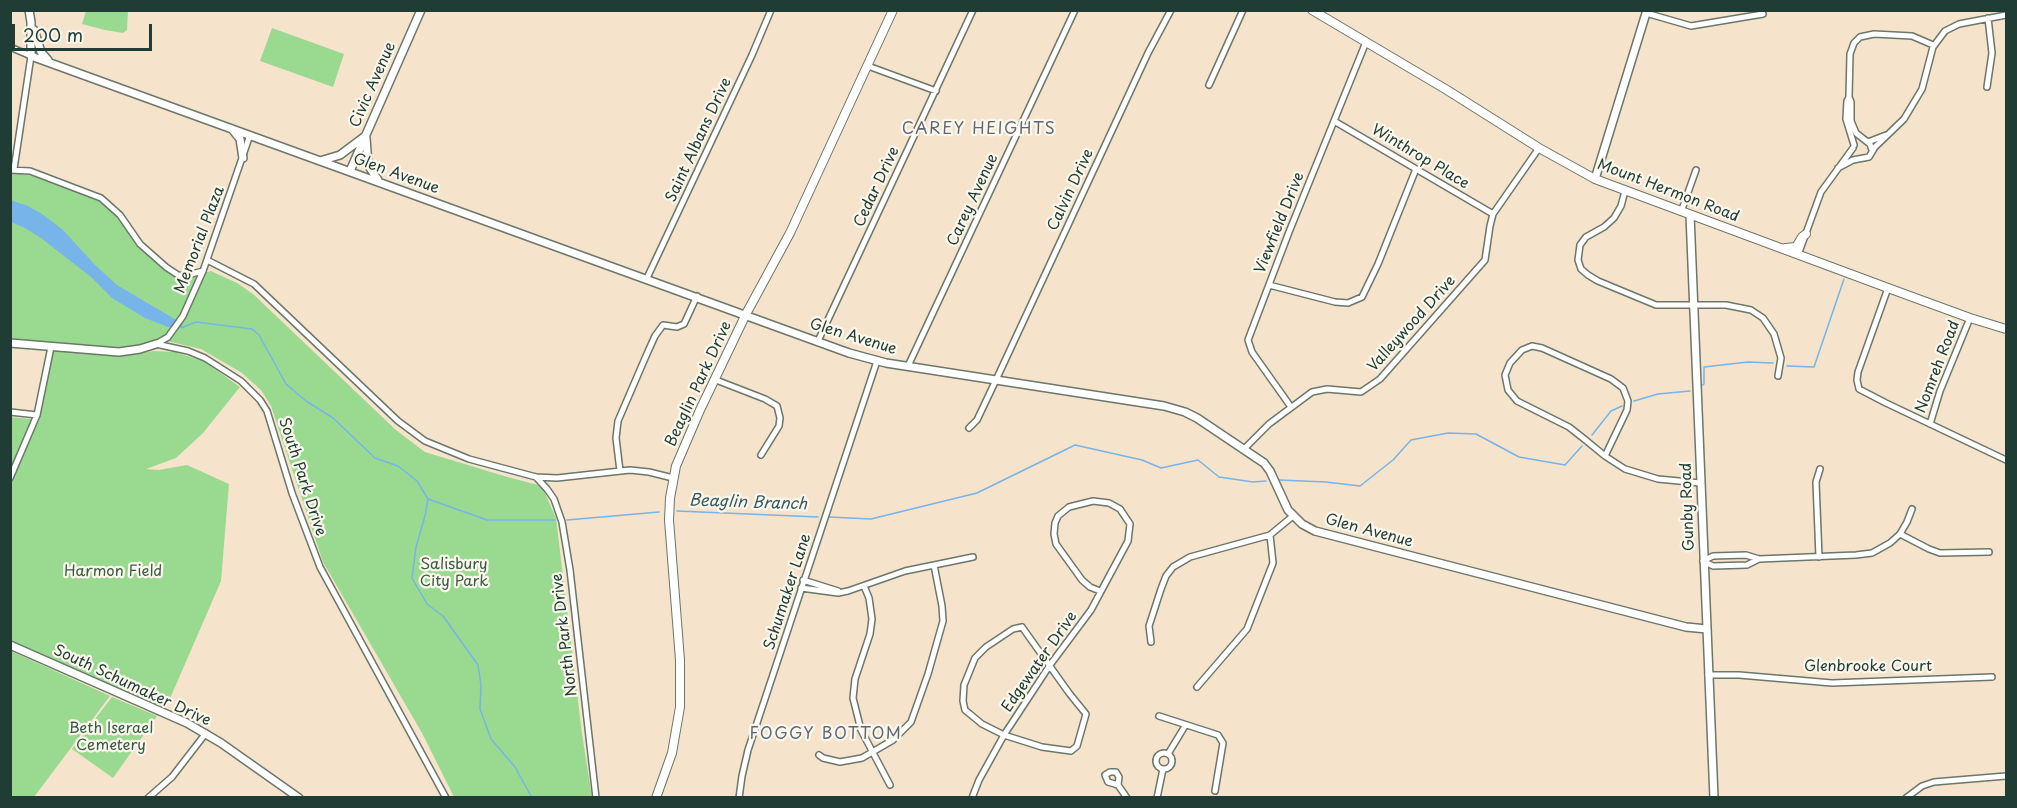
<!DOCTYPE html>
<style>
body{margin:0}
#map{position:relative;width:2017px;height:808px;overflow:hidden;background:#f6e3cb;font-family:"Playpen Sans",sans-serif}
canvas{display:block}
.frame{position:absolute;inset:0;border:12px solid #1f3d34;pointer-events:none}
.scale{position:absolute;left:12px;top:24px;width:140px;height:27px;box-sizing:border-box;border:3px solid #1f3d34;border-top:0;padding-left:8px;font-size:18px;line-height:21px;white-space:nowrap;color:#1f3d34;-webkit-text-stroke:4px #fbf7ec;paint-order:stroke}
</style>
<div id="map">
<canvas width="2017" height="808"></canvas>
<div class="frame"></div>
<div class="scale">200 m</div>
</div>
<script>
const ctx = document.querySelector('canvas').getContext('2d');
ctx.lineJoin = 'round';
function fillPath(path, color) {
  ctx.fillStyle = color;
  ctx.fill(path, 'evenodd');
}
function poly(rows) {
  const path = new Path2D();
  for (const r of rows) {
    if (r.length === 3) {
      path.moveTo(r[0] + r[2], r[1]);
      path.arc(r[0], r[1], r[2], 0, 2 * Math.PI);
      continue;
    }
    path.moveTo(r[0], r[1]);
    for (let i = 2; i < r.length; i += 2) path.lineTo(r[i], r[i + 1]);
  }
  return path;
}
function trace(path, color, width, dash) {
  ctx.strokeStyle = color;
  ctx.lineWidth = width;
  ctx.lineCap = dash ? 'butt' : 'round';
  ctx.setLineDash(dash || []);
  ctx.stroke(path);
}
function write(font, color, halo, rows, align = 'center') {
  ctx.font = font + ' "Playpen Sans",sans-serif';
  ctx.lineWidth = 4.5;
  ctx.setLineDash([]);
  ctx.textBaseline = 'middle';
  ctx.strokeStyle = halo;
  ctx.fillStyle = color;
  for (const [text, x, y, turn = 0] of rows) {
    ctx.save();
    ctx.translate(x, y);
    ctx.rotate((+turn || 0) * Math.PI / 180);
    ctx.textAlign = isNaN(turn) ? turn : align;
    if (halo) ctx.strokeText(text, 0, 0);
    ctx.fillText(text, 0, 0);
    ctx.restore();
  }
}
fillPath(poly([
 [86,11,128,11,127,30,123,33,105,30,82,24],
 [272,28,344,54,333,87,260,61],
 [10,172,39,177,101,202,118,217,136,245,178,279,211,271,237,283,253,294,396,430,425,452,504,476,538,485,544,491,556,518,582,734,592,797,454,797,422,733,323,562,271,406,261,390,242,373,201,349,158,339,144,346,109,349,11,341],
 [53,351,122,356,154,351,175,352,205,362,240,387,203,433,176,458,146,469,159,470,187,465,229,484,221,581,165,710,11,644,10,470,14,462,11,467,11,417,39,420],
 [11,651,110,696,34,797,11,797],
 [112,697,157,716,113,778,72,749]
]), '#9ada90');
fillPath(poly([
 [10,200,28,206,42,214,63,230,95,265,117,285,183,324,181,328,168,327,145,318,112,298,91,277,41,238,25,228,11,222]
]), '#76b4e9');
trace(poly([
 [181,328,196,322,252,329,259,335,286,384,306,401,333,418,375,458,398,466,417,481,428,499,425,516,416,547,412,578,427,604,443,616,478,665,481,685,480,709,491,739,515,767,532,798],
 [1787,366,1814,367,1844,279],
 [1700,387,1704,384,1704,367,1748,362,1773,363],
 [1634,401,1658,394,1690,391],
 [1592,435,1611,411,1622,406],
 [1279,480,1326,482,1360,486,1393,460,1411,440,1448,433,1476,434,1519,457,1565,465,1582,446],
 [428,499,487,520,555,520],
 [677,511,818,517],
 [829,517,871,519,977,493,1075,445,1142,460,1161,468,1198,460,1219,477,1253,482,1266,481],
 [567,520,659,512]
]), '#76b4e9', 1.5);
const minor = poly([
 [1646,13,1691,26,1763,14],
 [10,47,31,56,14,169],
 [868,66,936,91],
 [1209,85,1243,10],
 [1987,87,1992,53,1988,18],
 [1849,97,1847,101,1846,119,1854,145],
 [1334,121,1493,214],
 [1868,142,1886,135],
 [1872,150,1870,144,1856,133,1851,121,1851,102,1849,97,1850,54,1854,43,1860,37,1874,34,1912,36,1933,45],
 [1838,168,1853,160,1869,157,1875,147,1904,119,1922,89,1933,47,1945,31,1959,24,2006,15],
 [10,170,30,171,101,198,120,215,140,244,166,267,178,275,184,276,203,271],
 [1625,191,1621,206,1614,218,1604,227,1586,237,1580,245,1578,260,1581,269,1588,275,1598,281,1656,305,1726,305,1751,310,1763,318,1774,334,1781,358,1778,376],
 [1681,212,1696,170],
 [1798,255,1821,192,1853,148],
 [207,260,254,284,398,421,425,441,469,459,536,477,557,478,630,470,649,472,673,478],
 [647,278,752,55,771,10],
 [1269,285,1335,302,1348,303,1362,297,1378,264,1416,169],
 [1888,288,1858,372,1857,380,1859,389,1886,403,2006,460],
 [818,341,973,10],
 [156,344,188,351,205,358,241,381,260,400,267,411,292,493,320,567,446,798],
 [156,344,168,337,183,316,203,271,250,135],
 [908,366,1075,10],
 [716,380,765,399,777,406,780,418,779,426,761,455],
 [1291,407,1252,352,1248,340,1289,232,1366,42],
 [10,412,37,415],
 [1930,424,1940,391,1970,318],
 [969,428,977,420,996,380,1148,53,1171,10],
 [1244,449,1269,424,1312,392,1327,389,1361,392,1380,379,1485,260,1490,226,1493,214,1539,148],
 [1605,456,1627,410,1628,401,1623,388,1611,379,1542,348,1532,346,1522,350,1510,363,1505,375,1508,390,1517,401,1569,427,1583,438,1605,456,1611,460,1625,469,1658,479,1700,483],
 [620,471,616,438,618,421,646,356,655,336,663,325,677,327,684,324,697,296],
 [536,477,547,489,554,499,562,522,570,570,596,798],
 [10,478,37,415,51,347],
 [1900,534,1929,549,1940,553,1989,552],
 [1819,557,1816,482,1820,469],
 [1703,561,1713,556,1746,555,1759,559,1856,555,1872,553,1890,543,1900,534,1907,522,1912,509],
 [1703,561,1713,566,1747,565,1759,559],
 [803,580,838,591],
 [864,586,869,598,872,619,870,634,855,679,853,698,861,730,890,785],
 [801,588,838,593,848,591,905,571,973,557],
 [1022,627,1069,693,1086,714,1077,746,1071,751,1042,747,1004,735,982,724,965,710,963,701,964,685,975,658,986,647,1013,629,1022,627],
 [1151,642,1149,626,1161,589,1166,576,1173,567,1190,557,1270,535,1293,516],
 [1708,675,1739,675,1832,683,1992,677],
 [1197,687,1247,629,1273,563,1270,535],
 [1159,716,1218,735,1223,743,1215,791],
 [1164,761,8],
 [1168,754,1185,726],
 [819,755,823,758,840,762,862,758,893,740,911,722,928,674,943,621,942,606,934,565],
 [1118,785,1119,777,1116,772,1110,772,1105,775,1108,782,1118,785,1127,798],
 [148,798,172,777,206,733],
 [739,798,742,776,748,750,877,361],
 [972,798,979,780,1004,735,1050,665,1091,610,1128,541,1130,524,1120,509,1109,503,1093,501,1069,507,1058,516,1055,523,1054,534,1056,544,1082,580,1090,587,1100,591],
 [1157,798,1163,769],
 [1906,798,1922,786,1934,782,2006,776]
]);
const tertiary = poly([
 [29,10,31,22,31,56,849,353,886,363,1164,406,1185,412,1197,418,1264,463,1270,471,1288,510,1302,524,1315,531,1686,627,1707,629],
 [34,30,41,52,48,60],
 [232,129,240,139,243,158],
 [366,138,368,165,378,180],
 [320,161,340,155,364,137],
 [350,171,421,10],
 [1595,179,1647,10],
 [1690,215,1714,798],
 [10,343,119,352,140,349,156,344],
 [10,645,187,723,221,743,299,798]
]);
const secondary = poly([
 [1312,10,1447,90,1539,148,1595,179,1888,288,1970,318,2006,329],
 [1785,248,1796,247,1802,237,1806,234],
 [656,798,672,753,680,707,680,660,669,520,670,498,676,466,700,410,746,314,790,233,893,10]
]);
trace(minor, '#6a7769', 8);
trace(tertiary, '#6a7769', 10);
trace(secondary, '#6a7769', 10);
trace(minor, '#fff', 5);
trace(tertiary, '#fff', 7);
trace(secondary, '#fff', 8);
write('15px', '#1f3d34', '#fbf7ec', [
 ["Civic Avenue",373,85,-66],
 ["Saint Albans Drive",699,140,-65],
 ["Winthrop Place",1420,157,31],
 ["Glen Avenue",396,174,20],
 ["Cedar Drive",877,187,-65],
 ["Calvin Drive",1071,190,-65],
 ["Mount Hermon Road",1668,191,21],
 ["Carey Avenue",973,200,-65],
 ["Viewfield Drive",1280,223,-68],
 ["Memorial Plaza",200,240,-69],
 ["Valleywood Drive",1412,324,-48],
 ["Glen Avenue",853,337,17],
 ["Nomreh Road",1938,367,-69],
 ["Beaglin Park Drive",699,384,-65],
 ["South Park Drive",302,477,72],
 ["Gunby Road",1688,507,-92],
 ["Glen Avenue",1369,531,15],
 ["Schumaker Lane",788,592,-72],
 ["North Park Drive",565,635,-97],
 ["Edgewater Drive",1040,662,-55],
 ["Glenbrooke Court",1868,667],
 ["South Schumaker Drive",132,686,25]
]);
write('15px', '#385c46', '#fbf7ec', [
 ["Salisbury",454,565],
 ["City Park",454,582],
 ["Harmon Field",113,572],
 ["Beth Iserael",111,729],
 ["Cemetery",111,746]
]);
ctx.letterSpacing = '1.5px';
write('16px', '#5e6774', '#fbf7ec', [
 ["CAREY HEIGHTS",979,130],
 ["FOGGY BOTTOM",826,735]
]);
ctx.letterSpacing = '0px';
write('italic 16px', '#355b61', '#fbf7ec', [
 ["Beaglin Branch",748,503,2]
]);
</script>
